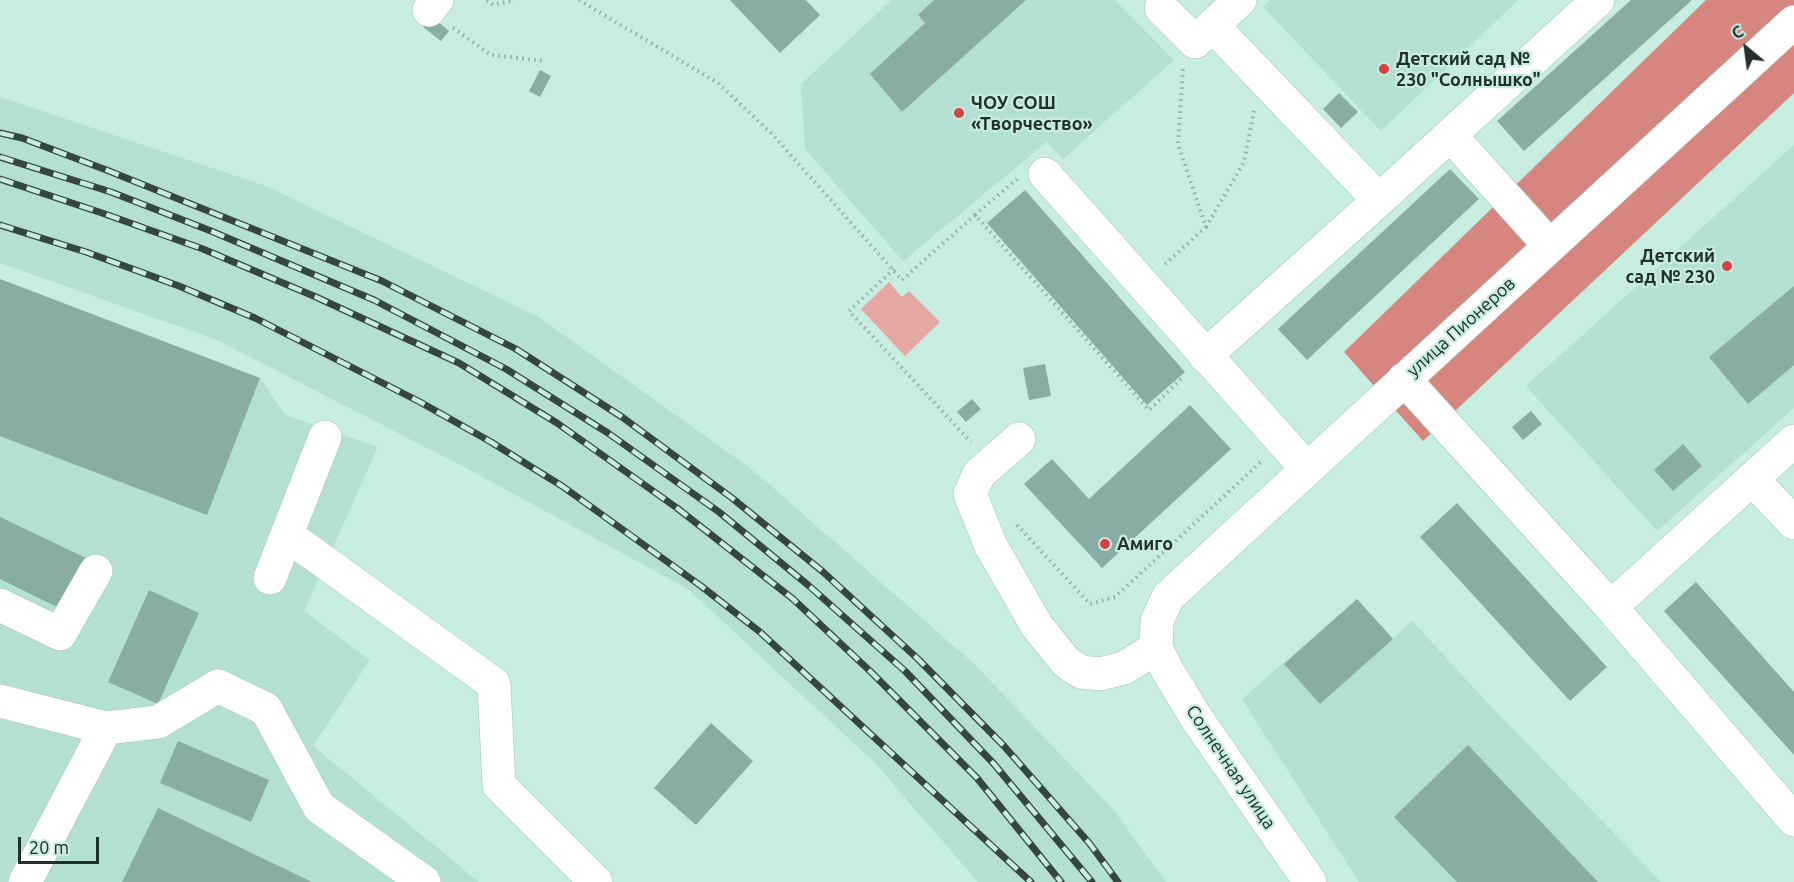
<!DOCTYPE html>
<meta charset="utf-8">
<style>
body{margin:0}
#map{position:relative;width:1794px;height:882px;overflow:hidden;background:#c7ece0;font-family:Ubuntu,sans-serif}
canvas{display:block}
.north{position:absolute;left:1716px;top:18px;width:60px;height:60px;-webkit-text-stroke:4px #c7ece0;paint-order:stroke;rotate:331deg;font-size:16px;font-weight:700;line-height:24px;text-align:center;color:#21302b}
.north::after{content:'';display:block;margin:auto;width:21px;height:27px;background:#21302b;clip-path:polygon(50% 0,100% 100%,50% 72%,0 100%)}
.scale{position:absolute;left:18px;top:837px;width:81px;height:27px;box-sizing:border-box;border:3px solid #21302b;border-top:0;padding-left:8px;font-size:18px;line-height:21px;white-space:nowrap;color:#21302b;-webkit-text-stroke:4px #c7ece0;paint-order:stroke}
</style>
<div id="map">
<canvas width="1794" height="882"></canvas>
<div class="north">С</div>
<div class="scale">20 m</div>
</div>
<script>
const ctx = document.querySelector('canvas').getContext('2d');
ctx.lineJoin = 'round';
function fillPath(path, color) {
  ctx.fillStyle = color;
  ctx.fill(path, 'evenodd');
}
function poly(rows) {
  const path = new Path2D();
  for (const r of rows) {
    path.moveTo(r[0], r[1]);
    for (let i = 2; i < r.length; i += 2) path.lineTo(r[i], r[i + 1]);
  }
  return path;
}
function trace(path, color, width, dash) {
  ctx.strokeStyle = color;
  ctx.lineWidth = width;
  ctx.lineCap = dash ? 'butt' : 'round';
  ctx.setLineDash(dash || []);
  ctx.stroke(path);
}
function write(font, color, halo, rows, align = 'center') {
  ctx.font = font + ' Ubuntu,sans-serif';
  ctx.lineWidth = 4.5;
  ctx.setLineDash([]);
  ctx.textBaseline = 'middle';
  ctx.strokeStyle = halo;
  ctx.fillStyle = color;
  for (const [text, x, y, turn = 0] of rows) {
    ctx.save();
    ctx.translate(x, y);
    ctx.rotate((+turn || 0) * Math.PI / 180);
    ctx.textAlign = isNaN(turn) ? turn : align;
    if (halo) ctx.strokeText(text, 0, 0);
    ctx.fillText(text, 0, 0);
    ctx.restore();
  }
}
fillPath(poly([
 [892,0,1115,0,1174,60,1063,159,1047,142,903,261,805,149,801,84],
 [1270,0,1518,0,1381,131,1263,7],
 [0,97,266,186,537,316,754,471,973,663,1112,808,1166,882,978,882,875,763,688,589,468,469,217,340,0,263],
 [1794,145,1794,408,1657,531,1526,386],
 [0,279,260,378,285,415,378,447,304,611,370,660,313,746,479,882,0,882],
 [1357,599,1393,639,1412,621,1488,703,1661,882,1359,882,1242,699]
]), '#b3e0d3');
fillPath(poly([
 [889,282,902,297,909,291,940,322,905,356,861,309]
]), '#e4a7a1');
fillPath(poly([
 [1706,0,1794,0,1794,93,1423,441,1344,352]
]), '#d6867f');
fillPath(poly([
 [730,0,806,0,820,15,780,53],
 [934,0,1026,0,902,112,870,74,925,23,918,15],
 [1631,0,1692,0,1524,151,1497,121],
 [432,17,449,31,441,41,423,27],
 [540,70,551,76,540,97,529,91],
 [1339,93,1358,112,1341,128,1323,109],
 [1450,169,1479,199,1307,360,1278,329],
 [1025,190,1185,372,1147,405,987,223],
 [0,279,260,378,207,515,0,436],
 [1794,286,1794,365,1748,404,1709,357],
 [1045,364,1051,396,1029,400,1023,368],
 [972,399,981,409,966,422,957,412],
 [1190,405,1231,449,1102,568,1024,484,1052,459,1089,499],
 [1531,411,1542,424,1523,440,1512,427],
 [1683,444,1702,466,1673,491,1654,470],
 [1457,503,1607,667,1570,701,1420,537],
 [0,517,86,558,61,609,0,579],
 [1696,582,1794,692,1794,755,1664,611],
 [149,590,199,613,158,704,108,682],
 [1357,599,1393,639,1320,704,1284,664],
 [711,723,753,761,696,825,654,788],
 [178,741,269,780,251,822,160,783],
 [1468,745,1598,882,1457,882,1394,817],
 [158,808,312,882,122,882]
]), '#8aada3');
const minor = poly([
 [1161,8,1195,42,1240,0],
 [429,10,437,0],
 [1213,26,1379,200],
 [1450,135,1550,246],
 [1045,174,1307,469],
 [1205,356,1379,200,1598,0],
 [1404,379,1611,607,1794,820],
 [1019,439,979,474,970,494,991,546,1037,626,1066,662,1081,672,1100,674,1124,668,1156,648],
 [1753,480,1794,523],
 [287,535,494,684,499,785,596,882],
 [270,578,325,437],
 [0,605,60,634,96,571],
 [1611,607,1794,441],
 [0,701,106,728],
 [25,882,106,728,158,722,218,686,266,709,319,807,424,882],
 [1310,882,1197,719,1169,673,1156,648,1157,621,1168,597,1794,22]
]);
trace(minor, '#a0c3b9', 34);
trace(poly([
 [487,0,493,5,515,0],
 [579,0,718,83,772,134,902,280,975,215,1149,410,1184,376],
 [453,28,491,55,545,61],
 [975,215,1017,179],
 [1206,227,1244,162,1254,111],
 [1165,264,1206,227,1178,144,1183,69],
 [894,269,849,311,971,442],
 [1017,525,1090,604,1115,597,1262,461]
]), '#91aea5', 4, [1.5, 4.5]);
trace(minor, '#fff', 33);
const rail = poly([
 [0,133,22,138,109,171,382,281,516,349,622,417,732,498,822,571,918,659,1004,746,1090,844,1118,882],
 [0,157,111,192,211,231,374,300,506,369,608,433,719,512,808,585,905,671,994,764,1092,882],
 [0,179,102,213,203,249,316,297,459,363,557,423,677,508,793,599,871,672,977,778,1061,882],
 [0,225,86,252,179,286,255,318,420,402,491,442,562,486,701,586,760,632,1031,882]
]);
trace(rail, '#354640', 7);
trace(rail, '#c7ece0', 4.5, [14]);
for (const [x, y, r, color] of [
 [1384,69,6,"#d34443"],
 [959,113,6,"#d34443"],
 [1727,266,6,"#d34443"],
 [1105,544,6,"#d34443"]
]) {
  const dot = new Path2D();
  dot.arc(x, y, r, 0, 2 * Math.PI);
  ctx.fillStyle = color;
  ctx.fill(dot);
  trace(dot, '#c7ece0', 2);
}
write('bold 18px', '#21302b', '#c7ece0', [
 ["Детский сад №",1396,59],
 ["230 \"Солнышко\"",1396,80],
 ["ЧОУ СОШ",971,103],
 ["«Творчество»",971,124],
 ["Детский",1715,256,"right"],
 ["сад № 230",1715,277,"right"],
 ["Амиго",1117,544]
], 'left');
write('18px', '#21302b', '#c7ece0', [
 ["улица Пионеров",1461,327,-42],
 ["Солнечная улица",1231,767,56]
]);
</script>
